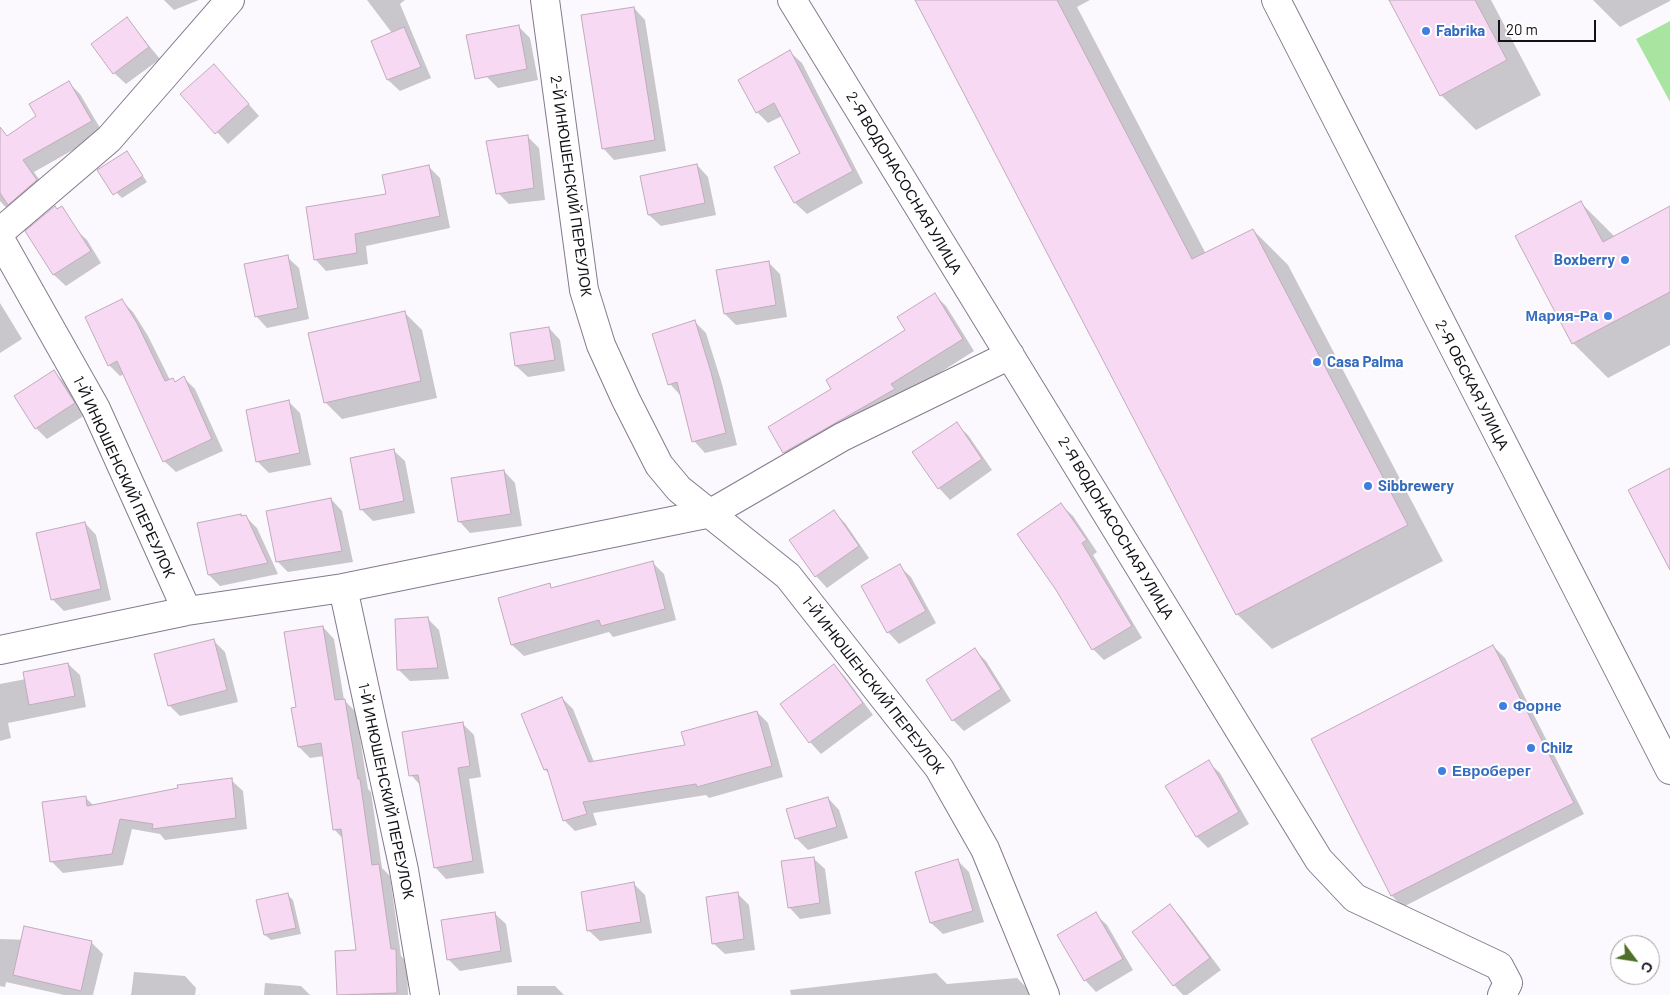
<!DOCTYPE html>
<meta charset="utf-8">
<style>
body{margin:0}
#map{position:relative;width:1670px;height:995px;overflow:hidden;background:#fcf9fe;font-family:Barlow,sans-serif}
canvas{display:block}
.north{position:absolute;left:1610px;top:935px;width:50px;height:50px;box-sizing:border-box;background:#fff;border:1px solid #a19fa2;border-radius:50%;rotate:121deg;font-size:14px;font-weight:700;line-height:20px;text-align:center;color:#141017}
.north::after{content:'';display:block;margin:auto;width:18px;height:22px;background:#4d6f27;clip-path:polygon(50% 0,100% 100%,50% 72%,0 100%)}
.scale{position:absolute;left:1498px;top:20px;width:98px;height:22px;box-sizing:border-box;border:2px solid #141017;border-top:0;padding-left:6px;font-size:15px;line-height:18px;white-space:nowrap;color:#141017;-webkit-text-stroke:4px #fff;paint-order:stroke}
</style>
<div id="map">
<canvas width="1670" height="995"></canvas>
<div class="north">С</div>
<div class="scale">20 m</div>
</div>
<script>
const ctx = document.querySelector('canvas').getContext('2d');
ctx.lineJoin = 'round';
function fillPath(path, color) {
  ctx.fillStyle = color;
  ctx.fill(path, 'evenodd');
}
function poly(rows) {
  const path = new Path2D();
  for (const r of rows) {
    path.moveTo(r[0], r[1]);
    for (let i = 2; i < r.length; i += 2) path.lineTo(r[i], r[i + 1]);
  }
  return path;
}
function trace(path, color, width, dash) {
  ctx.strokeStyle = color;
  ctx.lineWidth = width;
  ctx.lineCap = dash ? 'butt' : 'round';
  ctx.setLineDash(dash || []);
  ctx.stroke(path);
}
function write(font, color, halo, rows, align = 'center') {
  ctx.font = font + ' Barlow,sans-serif';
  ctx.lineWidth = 4;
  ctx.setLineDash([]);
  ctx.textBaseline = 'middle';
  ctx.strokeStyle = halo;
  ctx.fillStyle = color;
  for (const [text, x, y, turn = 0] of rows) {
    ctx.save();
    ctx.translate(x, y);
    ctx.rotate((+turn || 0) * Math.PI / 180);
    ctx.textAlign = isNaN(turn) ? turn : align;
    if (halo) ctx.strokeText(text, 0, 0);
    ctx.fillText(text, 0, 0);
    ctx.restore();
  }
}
fillPath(poly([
 [1670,21,1670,102,1636,39]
]), '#a8e5a0');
fillPath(poly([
 [164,0,199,0,174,10],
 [367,0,405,0,400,4,431,78,400,91,388,80,372,41,392,33],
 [916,0,1090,0,1077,7,1206,254,1253,230,1288,265,1443,561,1272,649,1237,614],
 [1390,0,1491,0,1541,95,1476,130,1441,95],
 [1593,0,1670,0,1670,1,1620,27],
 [634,8,645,20,666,151,614,160,603,148],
 [127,19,160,59,126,84,114,73],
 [519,27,530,38,538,80,498,88,487,77],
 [790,52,802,63,863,183,807,214,795,203,776,168,802,154,782,116,768,123,757,112],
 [225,77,259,116,228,144,182,94],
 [69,83,80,94,103,133,34,172,48,192,13,215,0,201,0,142,38,116],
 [527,136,539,148,545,200,509,204,498,193],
 [127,152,147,182,122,198,116,192],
 [697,165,708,177,716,215,661,226,649,215],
 [428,166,440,178,450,228,366,246,368,264,326,271,315,259,388,195],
 [1581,203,1615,237,1670,208,1670,345,1608,378,1573,343],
 [75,229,87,240,101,263,66,286,54,275,39,251],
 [287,257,299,268,309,319,267,328,256,316],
 [769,263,780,274,787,317,736,325,725,314],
 [935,295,946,306,974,351,796,464,784,452,833,389,907,331],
 [122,301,133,312,148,336,170,380,172,379,176,383,184,378,195,389,223,451,176,472,164,461,125,374,120,376,109,365],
 [0,303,22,339,0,353],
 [405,313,422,330,437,398,342,419,325,402],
 [695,322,706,333,722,384,737,445,705,453,694,441,681,396,670,384],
 [549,328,560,340,565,371,528,377,516,366],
 [54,372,65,383,85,415,47,439,36,428],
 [289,402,300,413,311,465,269,473,257,461],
 [956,424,968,435,992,470,950,500,939,488],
 [393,450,405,461,415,513,373,521,362,510],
 [504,471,515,483,522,526,470,533,459,521],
 [331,499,342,511,353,562,288,572,277,561],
 [1061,505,1073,516,1097,552,1093,555,1142,638,1104,660,1093,649],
 [833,511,845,523,869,558,827,588,816,576],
 [240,515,246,517,257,528,278,574,220,586,209,575],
 [85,523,96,535,111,600,64,611,53,600,38,534],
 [653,563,664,574,676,620,613,637,609,632,524,656,512,645,499,599,549,585,553,589],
 [899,566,911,577,936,623,899,644,888,632],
 [428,619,439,630,449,679,410,681,398,669],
 [323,627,334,639,344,700,356,712,368,789,371,792,382,868,390,876,401,956,407,962,408,995,338,995,358,952,343,839,334,829,324,756,310,758,299,747,297,708],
 [213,640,225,652,238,702,180,716,169,705],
 [1493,646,1505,658,1584,814,1403,907,1392,896,1312,739],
 [975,650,986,661,1011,701,964,731,953,720],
 [68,664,80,675,86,707,8,723,11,738,0,741,0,684,26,679],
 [834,665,845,677,873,715,821,754,810,742,782,704],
 [562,698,573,709,594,762,686,746,757,712,768,723,783,777,709,798,706,795,593,813,597,825,575,831,564,820,550,774,545,770,523,714],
 [462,723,474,735,481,777,469,779,484,873,446,879,435,867,421,786,411,775],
 [1208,762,1220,773,1249,824,1208,848,1197,837,1167,786],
 [231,780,243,791,247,829,165,840,160,834,132,829,123,865,63,873,51,861,85,797,94,806],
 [828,798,839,810,848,838,808,850,797,839,788,810],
 [813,858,825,869,831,914,800,919,789,907],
 [957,860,969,872,984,922,943,934,931,923,917,873],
 [634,884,645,895,652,933,600,941,588,930],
 [737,893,749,905,755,950,725,954,713,943],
 [287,894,293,900,301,934,271,940,265,935,258,901],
 [1170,906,1181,917,1221,970,1187,995,1183,995,1174,985],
 [494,913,506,924,512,962,460,971,448,959],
 [1095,914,1107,925,1133,970,1096,992,1085,980],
 [0,939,91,942,103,954,93,995,64,995,6,982,5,987,0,986],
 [134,972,185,976,196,988,195,995,131,995],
 [936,973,947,984,1017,978,1028,989,1029,995,791,995,790,990],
 [265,983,301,986,310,995,264,995],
 [517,986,555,986,564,995,517,995]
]), '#0003');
const building = poly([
 [915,0,1057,0,1192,259,1253,229,1408,525,1236,615,915,0],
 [1389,0,1475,0,1507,60,1440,96,1389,0],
 [634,7,655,140,602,149,581,15,634,7],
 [127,17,149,47,113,74,91,44,127,17],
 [519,25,527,69,475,79,466,35,519,25],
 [404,27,421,67,387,80,371,41,404,27],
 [790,50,853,171,794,203,774,167,800,153,774,103,756,113,738,80,790,50],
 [214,64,249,104,215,134,180,94,214,64],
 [69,81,92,121,23,160,37,180,8,205,0,193,0,127,7,136,36,116,29,104,69,81],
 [528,135,534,188,496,194,486,141,528,135],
 [127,151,143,176,113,195,97,170,127,151],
 [697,164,705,203,648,215,640,176,697,164],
 [429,165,440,216,355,234,357,253,314,260,306,207,386,194,382,175,429,165],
 [1581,201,1603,242,1670,206,1670,292,1572,344,1515,236,1581,201],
 [55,206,57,209,62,206,91,251,53,275,25,231,55,206],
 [288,255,298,308,255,317,244,264,288,255],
 [769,261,776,305,724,314,716,270,769,261],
 [935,293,963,339,891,384,895,389,783,453,768,427,831,389,826,380,905,330,897,317,935,293],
 [122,299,137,323,165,381,173,378,175,382,184,376,212,439,163,462,117,361,108,366,85,317,122,299],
 [405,311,421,381,324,403,308,333,405,311],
 [695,320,711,372,726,433,692,442,677,382,668,385,652,334,695,320],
 [549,327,555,360,515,366,510,333,549,327],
 [54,370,75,403,35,429,14,396,54,370],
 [289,400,300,453,256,462,246,410,289,400],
 [957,422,982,459,938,489,912,452,957,422],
 [394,449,404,501,360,510,350,458,394,449],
 [1670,468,1670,570,1628,490,1670,468],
 [504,470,511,514,458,522,451,478,504,470],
 [331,498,342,551,276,562,266,511,331,498],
 [1061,503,1087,540,1082,543,1132,626,1092,650,1056,590,1017,534,1061,503],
 [834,510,859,546,815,577,789,540,834,510],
 [241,514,241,516,246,515,268,563,208,575,197,523,241,514],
 [85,522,101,589,51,600,36,533,85,522],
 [653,561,665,609,601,626,599,620,511,645,498,598,550,583,551,588,653,561],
 [900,564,926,611,887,633,861,586,900,564],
 [428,617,438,668,397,670,395,619,428,617],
 [323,626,335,700,345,699,358,779,360,779,372,865,379,864,391,949,396,949,397,993,337,995,335,951,356,950,341,829,333,830,321,743,298,747,291,708,296,707,284,632,323,626],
 [214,639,227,690,168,706,154,654,214,639],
 [1493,645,1574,803,1391,896,1311,739,1493,645],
 [975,648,1001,689,952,721,926,680,975,648],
 [68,663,75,696,29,705,23,672,68,663],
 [834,664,863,703,809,743,780,704,834,664],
 [562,697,589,762,685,745,681,732,757,711,772,766,697,787,696,784,583,802,587,814,563,821,547,769,544,770,521,714,562,697],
 [463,722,470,766,458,768,473,861,434,868,418,775,409,776,402,732,463,722],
 [1209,760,1239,812,1196,837,1165,786,1209,760],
 [232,778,236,818,152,829,153,824,120,819,112,854,50,862,42,802,86,796,87,806,178,788,177,785,232,778],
 [828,797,837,827,795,839,786,809,828,797],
 [814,857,820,903,788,908,781,861,814,857],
 [958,859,973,911,930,923,915,872,958,859],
 [634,882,641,922,587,931,581,892,634,882],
 [738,892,744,939,712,944,706,897,738,892],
 [288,893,296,928,264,935,256,900,288,893],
 [1170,904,1210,958,1173,986,1132,932,1170,904],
 [495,912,501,951,447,960,441,920,495,912],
 [1096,912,1123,959,1084,981,1057,935,1096,912],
 [24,926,92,941,81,991,13,975,24,926]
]);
fillPath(building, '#f8d9f3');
trace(building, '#c0abbc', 1);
const minor = poly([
 [545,0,584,290,601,345,626,400,659,465,679,489,788,576,939,768,985,849,1045,995],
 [792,0,1319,860,1355,898,1499,966,1508,983,1502,995],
 [1276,0,1670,770],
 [0,232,109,139,230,0],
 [0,239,96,409,187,611],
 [343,588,404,870,425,995],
 [0,650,187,611,343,588,711,513,842,437,1010,355]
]);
trace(minor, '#847a8e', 30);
trace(minor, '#fff', 28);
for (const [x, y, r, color] of [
 [1426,31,5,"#3f7fe0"],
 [1625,260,5,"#3f7fe0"],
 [1608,316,5,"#3f7fe0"],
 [1317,362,5,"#3f7fe0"],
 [1368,486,5,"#3f7fe0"],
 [1503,706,5,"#3f7fe0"],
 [1531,748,5,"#3f7fe0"],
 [1442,771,5,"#3f7fe0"]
]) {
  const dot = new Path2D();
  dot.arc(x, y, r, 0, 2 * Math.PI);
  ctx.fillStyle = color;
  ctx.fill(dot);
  trace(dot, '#fff', 2);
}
write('bold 15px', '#366cbe', '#fff', [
 ["Fabrika",1436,31],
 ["Boxberry",1615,260,"right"],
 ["Мария-Ра",1598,316,"right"],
 ["Casa Palma",1327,362],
 ["Sibbrewery",1378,486],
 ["Форне",1513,706],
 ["Chilz",1541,748],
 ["Евроберег",1452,771]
], 'left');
write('15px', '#141017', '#fff', [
 ["2-Я ВОДОНАСОСНАЯ УЛИЦА",904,183,59],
 ["2-Й ИНЮШЕНСКИЙ ПЕРЕУЛОК",571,186,82],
 ["2-Я ОБСКАЯ УЛИЦА",1472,385,63],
 ["1-Й ИНЮШЕНСКИЙ ПЕРЕУЛОК",124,477,65],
 ["2-Я ВОДОНАСОСНАЯ УЛИЦА",1116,528,59],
 ["1-Й ИНЮШЕНСКИЙ ПЕРЕУЛОК",873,685,52],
 ["1-Й ИНЮШЕНСКИЙ ПЕРЕУЛОК",386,791,78]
]);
</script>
